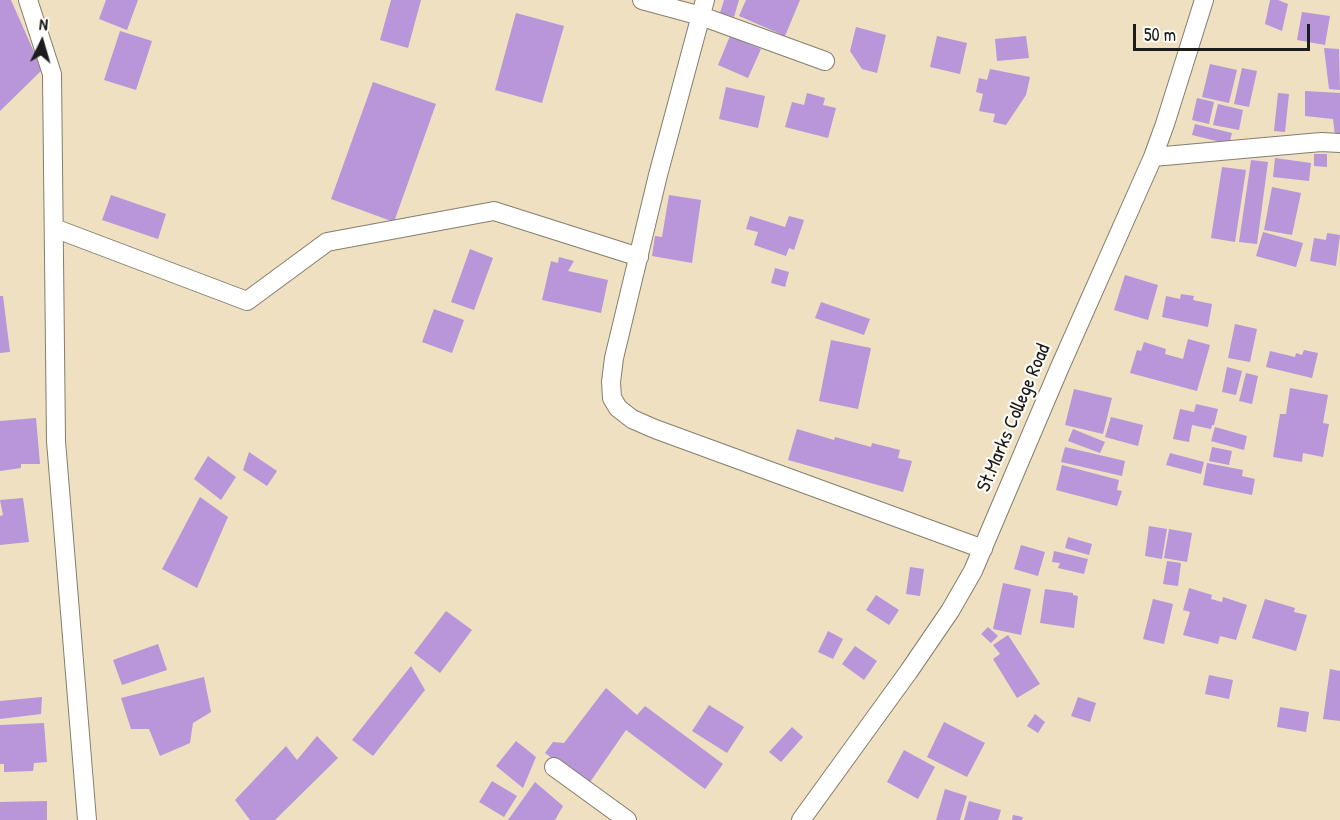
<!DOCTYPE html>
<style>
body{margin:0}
#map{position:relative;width:1340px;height:820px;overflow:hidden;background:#eee0c0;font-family:"Patrick Hand",sans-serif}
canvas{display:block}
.north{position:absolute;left:12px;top:12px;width:60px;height:60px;-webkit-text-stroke:4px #fdfcf7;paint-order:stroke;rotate:5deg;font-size:16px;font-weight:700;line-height:24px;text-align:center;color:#1c1c1c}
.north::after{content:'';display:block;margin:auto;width:21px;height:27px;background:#1c1c1c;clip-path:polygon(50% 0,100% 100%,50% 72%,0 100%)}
.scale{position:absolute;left:1133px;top:24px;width:177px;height:27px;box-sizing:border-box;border:3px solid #1c1c1c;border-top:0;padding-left:8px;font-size:18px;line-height:21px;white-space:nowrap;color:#1c1c1c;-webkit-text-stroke:4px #fdfcf7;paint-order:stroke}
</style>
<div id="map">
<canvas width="1340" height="820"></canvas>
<div class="north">N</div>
<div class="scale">50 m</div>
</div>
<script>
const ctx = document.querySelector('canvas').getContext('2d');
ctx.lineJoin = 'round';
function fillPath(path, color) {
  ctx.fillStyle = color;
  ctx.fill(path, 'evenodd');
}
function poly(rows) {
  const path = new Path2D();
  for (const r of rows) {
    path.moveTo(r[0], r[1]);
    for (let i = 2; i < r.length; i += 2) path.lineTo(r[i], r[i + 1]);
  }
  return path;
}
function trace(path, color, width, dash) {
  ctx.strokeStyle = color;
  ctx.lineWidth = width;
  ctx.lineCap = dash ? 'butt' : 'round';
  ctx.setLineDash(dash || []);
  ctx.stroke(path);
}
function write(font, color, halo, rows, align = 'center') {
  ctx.font = font + ' "Patrick Hand",sans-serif';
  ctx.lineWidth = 4.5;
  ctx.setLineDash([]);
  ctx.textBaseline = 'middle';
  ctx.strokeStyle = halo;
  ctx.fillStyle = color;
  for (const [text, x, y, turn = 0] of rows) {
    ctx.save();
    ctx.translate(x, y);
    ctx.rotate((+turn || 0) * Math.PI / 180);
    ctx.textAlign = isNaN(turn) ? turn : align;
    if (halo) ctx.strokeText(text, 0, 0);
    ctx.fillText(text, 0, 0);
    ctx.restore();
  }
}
fillPath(poly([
 [0,0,11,0,42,70,0,111],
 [106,0,138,0,127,30,99,19],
 [391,0,421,0,408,48,380,40],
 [724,0,739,0,734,17,720,13],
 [746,0,800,0,785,36,739,16],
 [1270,0,1278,0,1288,4,1282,31,1265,24],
 [1302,12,1330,16,1325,45,1297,40],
 [516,13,564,26,542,103,495,90],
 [856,27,886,35,877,73,862,69,850,51],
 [120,31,152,41,136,90,104,80],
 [730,36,761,49,748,78,718,65],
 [937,36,967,43,960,74,930,67],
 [1026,36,1029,58,997,61,995,39],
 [1324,48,1339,49,1340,90,1329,89],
 [1210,64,1237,70,1229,103,1202,97],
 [1242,68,1257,71,1249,107,1234,104],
 [990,69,1030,77,1026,95,1006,125,993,122,995,114,979,111,983,94,976,92,979,78,987,80],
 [373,82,436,104,394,222,331,199],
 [726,87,765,96,758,128,719,119],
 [1305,91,1340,93,1340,136,1335,136,1333,119,1305,116],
 [807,93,825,98,823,105,836,108,828,138,785,127,792,102,804,105],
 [1278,93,1289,94,1285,132,1274,131],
 [1197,98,1214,102,1209,124,1192,120],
 [1218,104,1243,110,1239,130,1213,125],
 [1195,124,1232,133,1229,144,1192,135],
 [1314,154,1327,154,1327,167,1314,166],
 [1275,158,1311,163,1309,181,1273,177],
 [1251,160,1268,162,1257,244,1239,242],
 [1222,167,1246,170,1235,242,1211,238],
 [1272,187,1301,193,1292,235,1264,230],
 [111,195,166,214,158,239,102,220],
 [669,195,701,200,692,263,652,256,655,236,662,237],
 [750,216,785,227,789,216,804,220,794,250,789,248,786,256,754,245,758,232,746,229],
 [1263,232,1303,243,1296,267,1256,256],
 [1327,233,1340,235,1336,266,1310,261,1314,238,1326,240],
 [470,249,493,258,474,310,451,302],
 [559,257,574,261,568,271,608,280,601,313,542,300,551,261,558,263],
 [775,268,789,272,785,287,771,283],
 [1125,275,1158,285,1148,320,1114,310],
 [1181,294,1194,296,1193,300,1212,304,1208,327,1162,317,1166,296,1180,299],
 [0,296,3,296,10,352,0,353],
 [821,302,870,319,864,335,815,318],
 [434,309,464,320,452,353,422,342],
 [1235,324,1257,329,1250,362,1228,358],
 [1188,339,1210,345,1197,391,1130,373,1137,350,1141,351,1144,342,1166,349,1165,354,1183,359],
 [831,340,871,348,858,409,819,401],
 [1304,350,1318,353,1312,378,1266,367,1270,351,1295,357,1296,353,1302,355],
 [1227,367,1242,371,1236,395,1222,392],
 [1246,373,1258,376,1252,404,1239,401],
 [1290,388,1328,395,1323,423,1329,424,1323,457,1303,453,1302,462,1273,457,1280,414,1286,414],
 [1074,389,1112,398,1103,434,1065,425],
 [1196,404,1218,409,1214,425,1212,425,1211,429,1192,425,1189,442,1173,439,1180,409,1194,412],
 [1111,417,1143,425,1138,446,1105,437],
 [36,418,40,464,21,464,21,468,0,471,0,421],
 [1215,427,1247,436,1244,450,1211,441],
 [797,429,834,440,835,437,871,447,872,443,900,450,898,458,912,461,903,492,788,460],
 [1073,429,1105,442,1100,453,1068,441],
 [1065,447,1125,461,1122,476,1061,462],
 [1212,447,1232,451,1229,465,1209,461],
 [249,452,277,471,267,486,243,470],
 [1170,453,1204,462,1201,474,1166,465],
 [208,456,236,477,221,500,194,479],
 [1207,463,1243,470,1242,476,1255,479,1252,495,1203,485],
 [1062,465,1119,480,1117,490,1122,491,1117,506,1056,490],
 [200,497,228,517,197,588,162,569],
 [23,498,29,542,0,545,0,516,3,515,0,500],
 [1149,526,1167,529,1162,559,1145,556],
 [1169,529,1192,533,1187,562,1164,558],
 [1068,537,1092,544,1089,555,1065,548],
 [1021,545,1045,552,1038,576,1014,569],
 [1054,551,1088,559,1084,574,1058,568,1060,563,1052,562],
 [1167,561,1181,563,1178,586,1163,584],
 [910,567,924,569,920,596,906,594],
 [1003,583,1031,589,1021,635,993,629],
 [1189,588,1212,595,1211,599,1222,602,1223,597,1247,605,1236,640,1220,636,1218,644,1183,635,1190,612,1183,610],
 [1045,589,1073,593,1073,595,1078,596,1074,628,1040,623],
 [876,595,899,610,889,625,866,610],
 [1153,599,1173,604,1164,644,1143,639],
 [1265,599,1295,608,1294,612,1307,615,1296,651,1252,638],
 [446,611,472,630,440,673,414,653],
 [988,627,998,636,991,643,981,634],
 [828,631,843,639,833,659,818,652],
 [1008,635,1040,684,1017,698,993,659,1000,654,993,645],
 [158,644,167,670,122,685,113,660],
 [855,646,877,661,864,680,842,664],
 [411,666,425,690,373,756,352,740],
 [1330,669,1340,671,1340,721,1323,719],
 [1209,675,1233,680,1229,699,1205,694],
 [204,677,211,712,193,723,190,743,160,756,149,729,131,729,121,698],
 [606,688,637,715,645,706,723,764,705,789,626,730,588,785,545,753,553,742,564,743],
 [42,697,41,714,0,719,0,701],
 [1078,697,1096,703,1090,722,1071,716],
 [709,705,744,727,727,753,692,731],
 [1280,707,1309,712,1306,732,1277,727],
 [1035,714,1045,722,1038,733,1027,726],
 [944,722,985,743,967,777,927,757],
 [44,723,47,762,34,763,33,771,4,772,4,764,0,764,0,725],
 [792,727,803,737,781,762,769,752],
 [317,736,338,758,275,820,250,820,235,800,286,746,297,760],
 [516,741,536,757,523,788,496,766],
 [904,750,935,767,918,799,887,782],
 [492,781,517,796,504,817,479,802],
 [535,782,563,806,555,820,508,820],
 [945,789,967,796,960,820,936,820],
 [47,801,47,820,0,820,0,802],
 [969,801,1001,810,998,820,964,820],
 [1013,815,1023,817,1022,820,1012,820]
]), '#b995d9');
const minor = poly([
 [28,0,52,74,56,441,87,820],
 [642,0,701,16,825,61],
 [705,0,658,175,614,358,611,382,612,398,618,408,632,419,655,429,983,549],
 [1153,157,1321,142,1340,143],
 [54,228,247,301,327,242,494,211,639,257],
 [554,767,627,820],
 [801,820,909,671,950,611,973,571,1059,369,1153,157,1165,124,1204,0]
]);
trace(minor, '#857e6e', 20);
trace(minor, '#fff', 18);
write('20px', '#1c1c1c', '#fdfcf7', [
 ["St.Marks College Road",1014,418,-67]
]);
</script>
